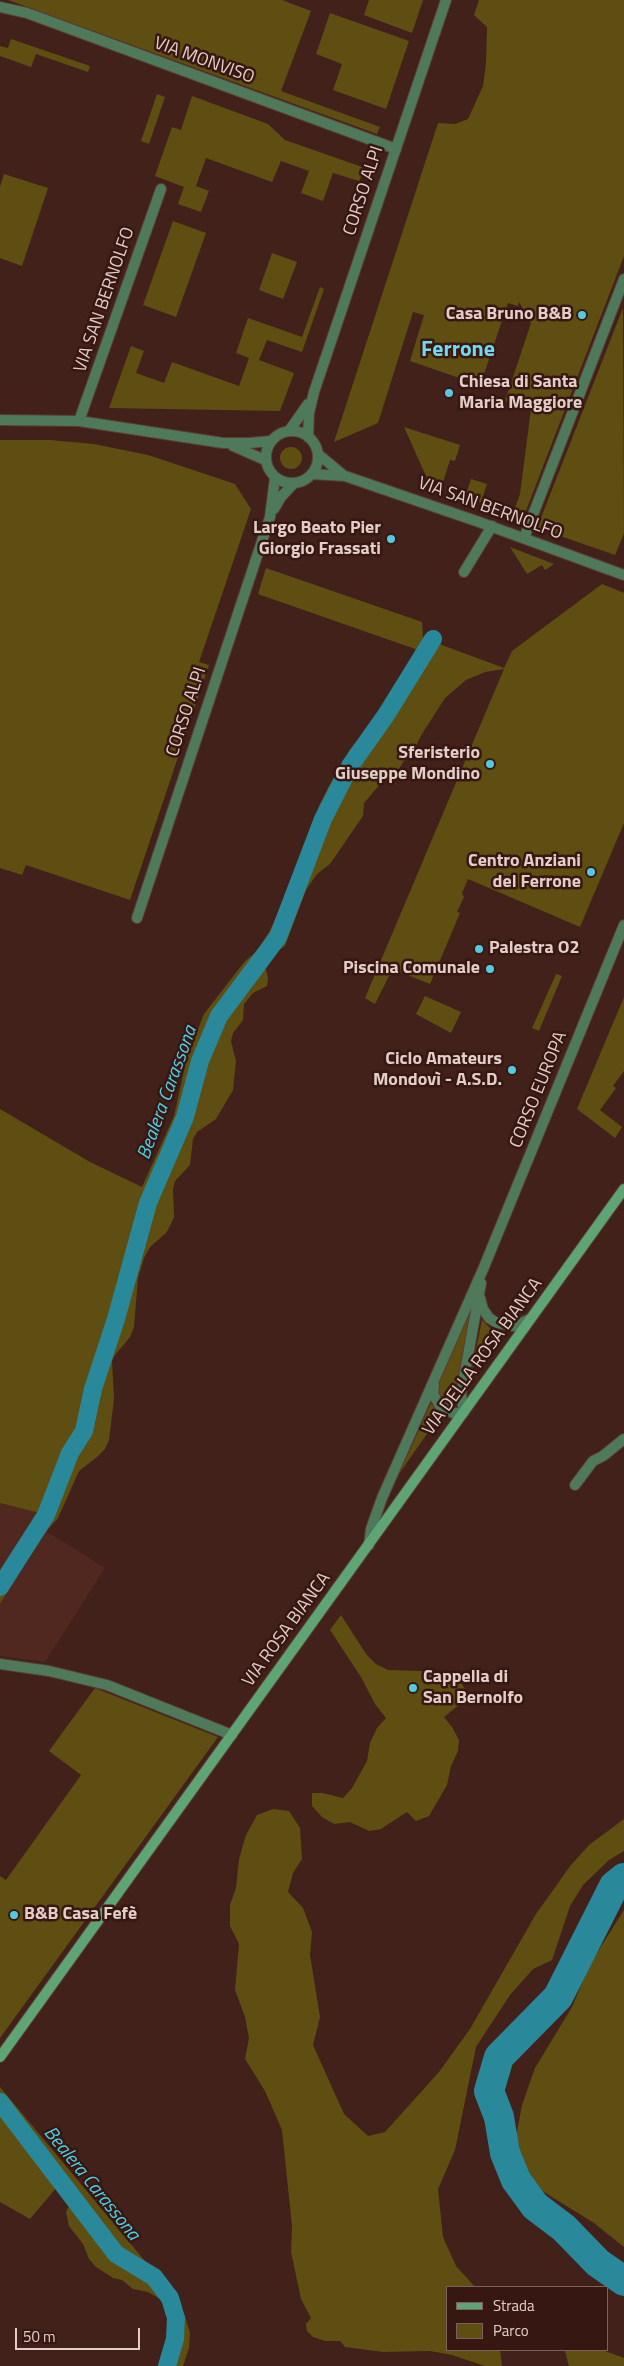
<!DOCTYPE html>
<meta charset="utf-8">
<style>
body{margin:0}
#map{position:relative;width:624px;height:2366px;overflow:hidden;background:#42211a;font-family:"Titillium Web",sans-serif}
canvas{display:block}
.legend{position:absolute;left:446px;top:2286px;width:162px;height:65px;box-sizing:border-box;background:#371711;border:1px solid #7c605a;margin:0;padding:6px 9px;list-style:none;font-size:15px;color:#e3cdc8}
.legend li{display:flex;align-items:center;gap:10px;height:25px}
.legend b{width:25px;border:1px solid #7c605a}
.scale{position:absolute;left:15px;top:2328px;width:125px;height:22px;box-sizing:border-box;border:2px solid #e3cdc8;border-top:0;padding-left:6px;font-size:15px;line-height:18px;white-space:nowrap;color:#e3cdc8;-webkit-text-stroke:4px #371711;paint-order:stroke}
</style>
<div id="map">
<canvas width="624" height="2366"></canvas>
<ul class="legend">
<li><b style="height:6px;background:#5ea474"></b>Strada</li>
<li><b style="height:14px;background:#5f4e12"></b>Parco</li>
</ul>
<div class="scale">50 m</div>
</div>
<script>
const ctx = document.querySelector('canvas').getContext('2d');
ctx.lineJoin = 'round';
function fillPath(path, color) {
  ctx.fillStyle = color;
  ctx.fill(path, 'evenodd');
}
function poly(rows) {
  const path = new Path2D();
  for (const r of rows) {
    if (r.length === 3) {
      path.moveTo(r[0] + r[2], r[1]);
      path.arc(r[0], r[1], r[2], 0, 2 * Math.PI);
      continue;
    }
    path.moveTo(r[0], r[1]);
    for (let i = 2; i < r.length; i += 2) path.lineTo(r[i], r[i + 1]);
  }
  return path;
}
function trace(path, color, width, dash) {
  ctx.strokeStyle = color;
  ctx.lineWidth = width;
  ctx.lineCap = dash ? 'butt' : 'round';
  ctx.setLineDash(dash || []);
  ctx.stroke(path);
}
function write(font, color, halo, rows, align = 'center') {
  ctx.font = font + ' "Titillium Web",sans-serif';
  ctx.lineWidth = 5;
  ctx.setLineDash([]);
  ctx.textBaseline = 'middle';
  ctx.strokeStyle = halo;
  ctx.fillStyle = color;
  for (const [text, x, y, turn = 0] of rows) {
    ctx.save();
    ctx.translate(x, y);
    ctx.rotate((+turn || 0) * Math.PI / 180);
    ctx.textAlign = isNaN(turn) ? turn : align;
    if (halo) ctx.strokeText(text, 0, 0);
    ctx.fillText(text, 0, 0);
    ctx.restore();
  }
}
fillPath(poly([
 [0,1503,40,1512,0,1577],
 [46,1531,105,1568,45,1662,0,1656,0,1604]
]), '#502820');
fillPath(poly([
 [8,0,282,0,311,11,281,91,380,127,377,134],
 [369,0,423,0,412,33,364,15],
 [479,0,624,0,624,256,522,521,512,517,520,494,531,409,505,401,531,323,519,302,518,306,508,303,483,377,471,382,410,361,424,315,413,312,378,423,334,442,438,123,455,124,468,119,483,86,486,63,487,27,474,15],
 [330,13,409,41,386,109,333,90,342,64,316,54],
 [11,39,90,66,88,72,36,54,31,67,0,56,0,46,8,48],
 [157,94,165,97,149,144,141,141],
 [192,96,268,124,285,140,365,168,359,181,333,173,323,201,301,193,309,171,281,161,272,182,206,158,196,186,209,191,201,212,178,204,184,187,155,176,172,127,181,130],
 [4,174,48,188,22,266,0,258,0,187],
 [173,221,206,233,176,317,143,305],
 [272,253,297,262,283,299,259,290],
 [320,287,324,289,302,352,267,340,259,360,294,373,280,411,109,408,131,346,144,351,136,373,164,383,172,362,239,386,249,358,236,353,248,318,302,337],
 [623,308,624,533,615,555,537,528],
 [404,427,460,445,455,461,450,460,443,482,426,476],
 [0,440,50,440,94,444,148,455,235,484,251,509,199,662,209,665,130,900,26,865,22,875,0,868],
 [291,458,11],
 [471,479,487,484,481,502,465,497],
 [510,547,554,564,545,570,542,565,527,574],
 [266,568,422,622,423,638,504,668,512,651,602,584,624,593,624,823,580,927,468,879,462,893,464,897,457,912,460,913,430,984,400,972,389,976,375,1004,365,998,504,669,485,672,466,680,445,698,422,734,410,757,403,762,398,771,389,774,364,803,363,816,330,864,317,874,306,890,285,946,272,954,265,966,268,978,267,986,253,993,244,1004,243,1020,233,1033,231,1041,236,1061,233,1090,216,1119,197,1132,193,1139,190,1165,175,1181,173,1189,174,1217,170,1226,166,1233,150,1247,144,1258,138,1278,134,1327,130,1337,115,1355,112,1361,114,1399,109,1440,105,1449,97,1457,79,1471,58,1518,42,1536,0,1604,0,1577,40,1513,0,1503,0,1109,90,1162,142,1187,174,1116,187,1057,204,1014,245,961,257,951,269,932,280,910,319,806,329,786,350,749,377,717,397,682,418,650,258,594],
 [556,974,562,976,539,1031,532,1028],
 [425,996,461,1012,451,1033,416,1014],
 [624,997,624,1071,613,1086,616,1088,600,1110,622,1127,615,1138,577,1109],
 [472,1305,455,1394,449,1402,442,1398,438,1392,438,1383],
 [482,1320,490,1328,498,1331,472,1369],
 [431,1403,440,1415,399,1474],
 [341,1615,366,1654,376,1664,388,1670,453,1672,468,1693,460,1704,444,1717,452,1727,459,1740,458,1751,451,1766,447,1785,429,1816,416,1821,407,1812,381,1829,369,1831,350,1822,334,1824,322,1817,312,1806,312,1793,322,1793,343,1798,352,1788,367,1761,370,1743,377,1728,386,1718,375,1704,361,1677,330,1630],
 [95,1688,218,1737,0,2038,0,1876,6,1880,81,1775,49,1751],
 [273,1809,289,1811,300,1828,302,1859,293,1873,288,1892,303,1908,312,1932,310,1955,320,2017,313,2045,344,2114,368,2136,385,2132,439,2072,470,2029,536,1914,571,1865,589,1845,624,1819,624,1851,609,1860,583,1885,570,1906,552,1960,533,1969,510,1995,476,2047,455,2150,438,2189,443,2237,456,2266,475,2287,448,2287,448,2350,500,2350,502,2366,485,2366,452,2355,430,2351,383,2352,345,2347,340,2341,325,2341,313,2337,307,2331,306,2324,311,2318,301,2299,291,2252,292,2226,282,2130,265,2091,245,2059,249,2038,245,2017,235,1990,239,1944,230,1926,230,1905,236,1888,239,1859,246,1835,257,1815],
 [624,1910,624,2247,594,2223,544,2192,526,2174,515,2142,522,2105,535,2068,572,2007,590,1964],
 [0,2087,150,2267,130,2257,115,2243,0,2096],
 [0,2115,57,2187,30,2219,0,2202],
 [70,2204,111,2257,150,2279,162,2293,167,2303,148,2292,133,2289,122,2280,113,2278,96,2267,89,2259,83,2244,69,2226,66,2212],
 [175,2302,185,2316,190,2333,189,2348,183,2366,172,2366,177,2348,180,2323],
 [561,2350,602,2350,624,2358,624,2366,569,2366,565,2351]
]), '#5f4e12');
trace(poly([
 [0,1587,46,1515,70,1453,84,1431,93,1389,116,1319,148,1203,185,1117,200,1061,219,1016,278,937,323,819,350,766,386,715,433,639],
 [0,2102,116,2254,154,2277,170,2298,176,2318,175,2339,167,2366]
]), '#298899', 18);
trace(poly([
 [624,1878,614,1886,558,1997,499,2057,489,2091,499,2117,505,2153,516,2180,535,2206,564,2228,598,2263,624,2281]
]), '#298899', 30);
const minor = poly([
 [0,7,27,13,396,149],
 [79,421,161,189],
 [274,509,281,497,294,483],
 [524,538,624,279],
 [464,572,492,526],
 [137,918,270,517,275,478],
 [575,1485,593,1461,603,1456,624,1439]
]);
const tertiary = poly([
 [0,420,79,421,223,443,249,443,271,441],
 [292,457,26],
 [289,431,308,404],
 [308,437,309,413,314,392,446,0],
 [233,446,265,460],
 [318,454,342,474],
 [312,474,345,476,479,522,624,575],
 [480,1298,483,1309,489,1318,497,1323,514,1326,530,1319],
 [434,1385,433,1394,440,1406,453,1413,462,1413],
 [464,1412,461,1394,481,1283],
 [369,1545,371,1529,382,1498,484,1267,624,925],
 [0,1664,49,1671,107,1685,232,1735]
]);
const secondary = poly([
 [0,2057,624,1189]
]);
trace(minor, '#5c3d36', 12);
trace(tertiary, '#5c3d36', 12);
trace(secondary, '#5c3d36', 12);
trace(minor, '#4e795a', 10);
trace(tertiary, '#4e795a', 10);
trace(secondary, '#5ea474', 10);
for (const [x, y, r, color] of [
 [582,315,5,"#56c9e0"],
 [449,393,5,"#56c9e0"],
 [391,539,5,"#56c9e0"],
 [490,764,5,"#56c9e0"],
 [591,872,5,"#56c9e0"],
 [479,949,5,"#56c9e0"],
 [490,969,5,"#56c9e0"],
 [512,1070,5,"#56c9e0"],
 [413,1688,5,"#56c9e0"],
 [14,1915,5,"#56c9e0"]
]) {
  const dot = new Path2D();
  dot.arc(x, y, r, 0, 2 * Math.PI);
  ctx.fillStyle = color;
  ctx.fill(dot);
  trace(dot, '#371711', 2);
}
write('18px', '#e3cdc8', '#371711', [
 ["VIA MONVISO",204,61,20],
 ["CORSO ALPI",364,191,-72],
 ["VIA SAN BERNOLFO",105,300,-71],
 ["VIA SAN BERNOLFO",490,509,20],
 ["CORSO ALPI",187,712,-72],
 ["CORSO EUROPA",539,1090,-68],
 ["VIA DELLA ROSA BIANCA",483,1357,-54],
 ["VIA ROSA BIANCA",287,1630,-54]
]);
write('bold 18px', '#e3cdc8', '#371711', [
 ["Casa Bruno B&B",572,315],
 ["Chiesa di Santa",459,383,"left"],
 ["Maria Maggiore",459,404,"left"],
 ["Largo Beato Pier",381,529],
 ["Giorgio Frassati",381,550],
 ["Sferisterio",480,754],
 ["Giuseppe Mondino",480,775],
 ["Centro Anziani",581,862],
 ["del Ferrone",581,883],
 ["Palestra O2",489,949,"left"],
 ["Piscina Comunale",480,969],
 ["Ciclo Amateurs",502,1060],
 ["Mondovì - A.S.D.",502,1081],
 ["Cappella di",423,1678,"left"],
 ["San Bernolfo",423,1699,"left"],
 ["B&B Casa Fefè",24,1915,"left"]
], 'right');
write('italic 19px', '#4cd2ec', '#371711', [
 ["Bealera Carassona",168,1093,-70],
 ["Bealera Carassona",91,2184,51]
]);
write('bold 22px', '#71d8ed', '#371711', [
 ["Ferrone",458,351]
]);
</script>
